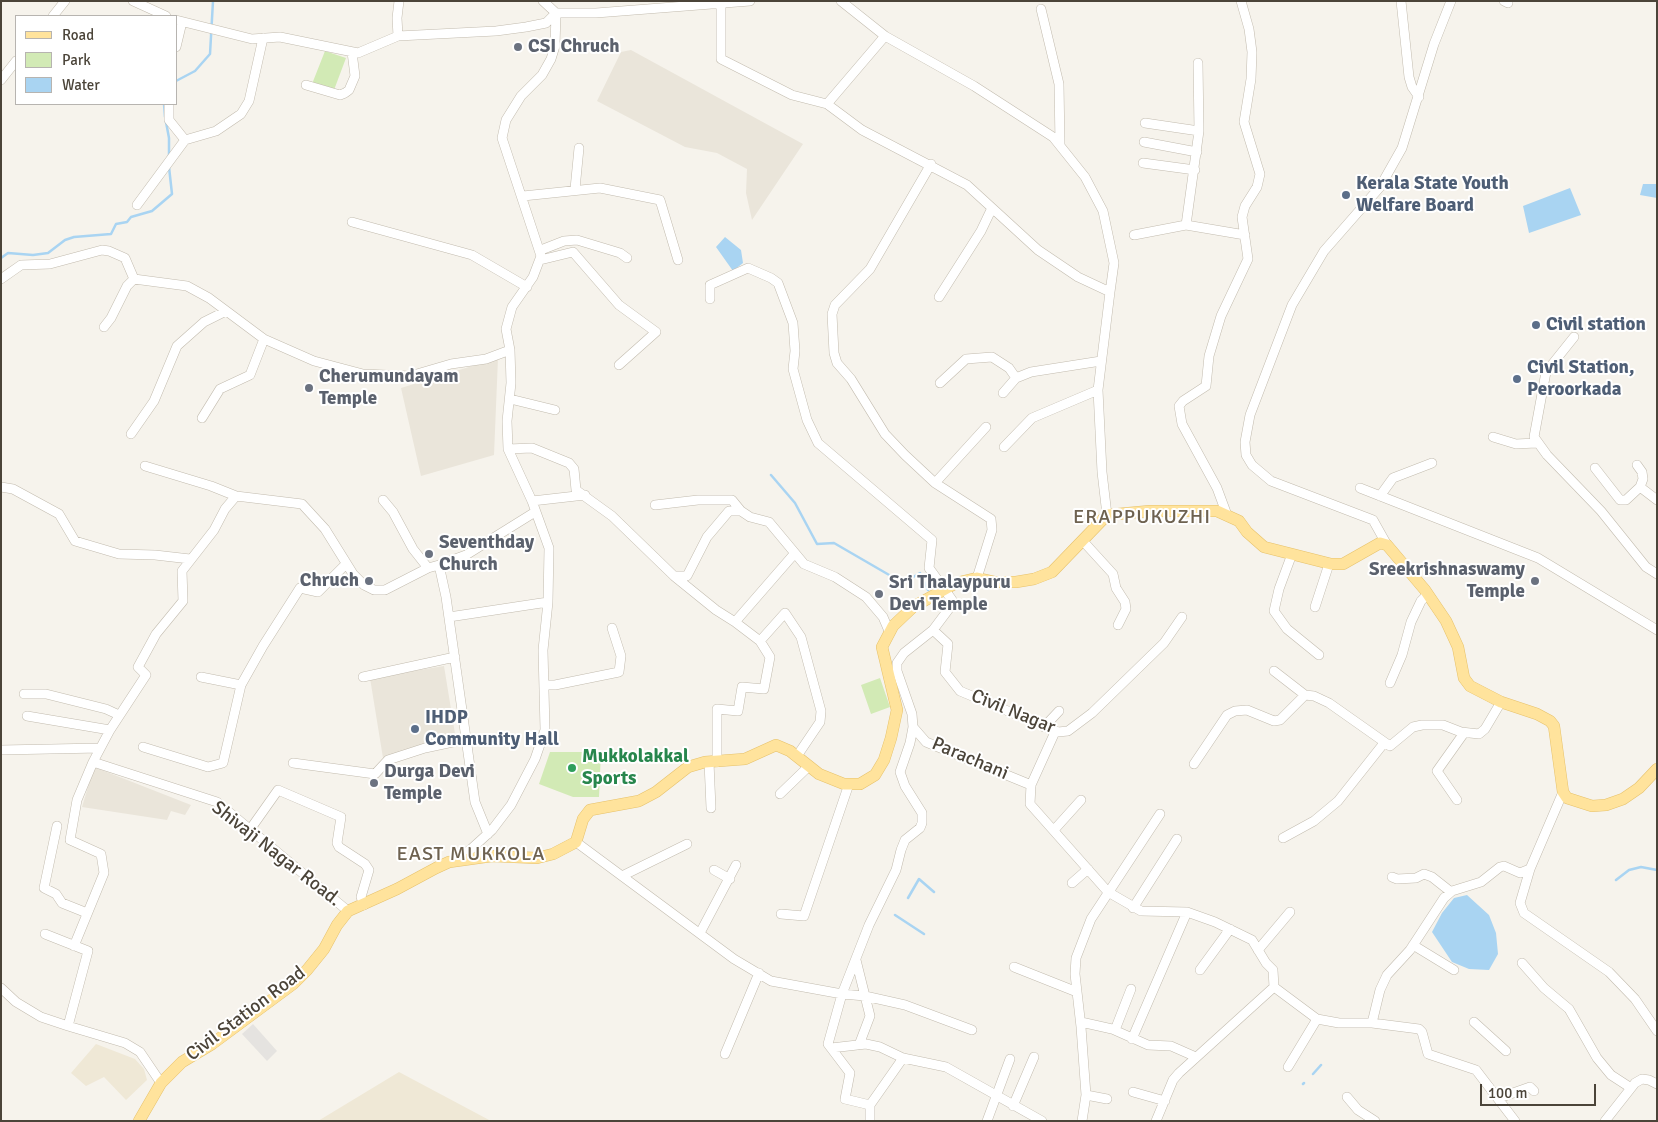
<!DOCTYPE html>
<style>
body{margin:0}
#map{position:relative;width:1658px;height:1122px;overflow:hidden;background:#f6f3ec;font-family:Signika,sans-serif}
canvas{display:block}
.frame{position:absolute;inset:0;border:2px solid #4b4439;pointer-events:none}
.legend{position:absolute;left:15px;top:15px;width:162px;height:90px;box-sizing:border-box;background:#fff;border:1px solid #b7b4b0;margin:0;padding:6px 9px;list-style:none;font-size:15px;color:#4b4439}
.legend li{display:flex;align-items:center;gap:10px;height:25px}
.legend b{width:25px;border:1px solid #b7b4b0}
.scale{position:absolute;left:1480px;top:1084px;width:116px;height:22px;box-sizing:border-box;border:2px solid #4b4439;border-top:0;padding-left:6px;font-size:15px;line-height:18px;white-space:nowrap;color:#4b4439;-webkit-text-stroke:4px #fff;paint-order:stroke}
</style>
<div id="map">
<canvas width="1658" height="1122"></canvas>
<div class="frame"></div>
<ul class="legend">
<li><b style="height:6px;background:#ffe39c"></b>Road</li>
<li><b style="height:14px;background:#d2eab5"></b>Park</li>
<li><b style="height:14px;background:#a9d4f2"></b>Water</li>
</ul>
<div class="scale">100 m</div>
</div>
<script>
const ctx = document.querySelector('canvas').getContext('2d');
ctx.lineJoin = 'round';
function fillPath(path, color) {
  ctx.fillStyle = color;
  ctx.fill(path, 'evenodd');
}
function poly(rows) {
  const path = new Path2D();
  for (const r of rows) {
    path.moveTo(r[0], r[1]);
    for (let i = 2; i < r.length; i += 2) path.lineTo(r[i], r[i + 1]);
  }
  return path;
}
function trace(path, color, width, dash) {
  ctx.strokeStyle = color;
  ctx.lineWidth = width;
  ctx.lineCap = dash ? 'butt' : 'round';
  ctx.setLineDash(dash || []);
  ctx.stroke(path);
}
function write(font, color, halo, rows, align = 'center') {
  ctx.font = font + ' Signika,sans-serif';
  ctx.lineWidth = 4;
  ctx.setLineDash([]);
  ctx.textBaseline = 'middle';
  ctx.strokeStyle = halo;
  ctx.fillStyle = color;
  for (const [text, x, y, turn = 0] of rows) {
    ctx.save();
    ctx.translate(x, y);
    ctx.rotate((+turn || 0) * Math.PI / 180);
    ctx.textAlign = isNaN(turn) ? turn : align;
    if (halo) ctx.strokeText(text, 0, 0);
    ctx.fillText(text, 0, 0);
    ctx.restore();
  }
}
fillPath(poly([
 [631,50,803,144,752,220,746,193,747,169,717,153,685,147,597,101,621,52],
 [498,358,494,455,421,476,401,388],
 [444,666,457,746,383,758,370,678],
 [94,767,191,805,185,815,171,811,167,820,82,807]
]), '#eae5da');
fillPath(poly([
 [96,1044,135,1059,144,1069,147,1080,126,1100,104,1077,86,1086,71,1073],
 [399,1072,491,1121,318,1121]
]), '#efe8d6');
fillPath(poly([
 [325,51,346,58,334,90,312,84],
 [880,678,890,707,871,714,861,685],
 [550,752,601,752,599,797,573,797,539,784]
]), '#d2eab5');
fillPath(poly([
 [253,1024,277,1051,267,1061,242,1034]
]), '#e5e3e0');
fillPath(poly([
 [1643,184,1657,184,1657,198,1640,195],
 [1570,188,1581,215,1529,233,1523,206],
 [725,237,741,250,743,263,733,271,716,247],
 [1467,895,1489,915,1496,933,1498,954,1489,970,1469,969,1452,962,1432,932,1442,913,1454,898]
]), '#a9d4f2');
trace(poly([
 [176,81,195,71,210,54,213,1],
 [164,104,165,117],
 [166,122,169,138,169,157],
 [1,258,8,253,33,255,48,253,65,240,74,237,111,234,116,224,127,222,131,217,152,211,172,194,169,167],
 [771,475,795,503,817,544,834,543,903,583,920,573,928,590],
 [935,602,938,608],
 [1616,880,1629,870,1641,867,1657,870],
 [908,898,919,879,934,892],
 [895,915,924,934],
 [1313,1074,1321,1065],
 [1303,1084,1304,1083]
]), '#a9d4f2', 2.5);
const minor = poly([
 [133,1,166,16],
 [543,1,556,13],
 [1401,1,1409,77,1412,87,1419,97],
 [1504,1,1508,3],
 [721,3,721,59,792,95,827,104,862,130,967,185,1038,250,1078,277,1110,292,1098,390,1102,472,1107,515],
 [1041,9,1059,84,1060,145],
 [556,13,596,13,750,1],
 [53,16,65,1],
 [176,20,252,39,280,37,358,53,398,36,496,31,526,27,546,23,556,13],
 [398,36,397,18,399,1],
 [885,36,974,86,1053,137,1085,177,1103,211,1114,263,1110,292],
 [176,47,182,22],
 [1,80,16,61],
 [306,85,340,95,345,93,349,90,355,76,352,52],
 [169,104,169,120,185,140],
 [827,104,885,36,841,1],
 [1145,123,1199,131],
 [1144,142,1197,152],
 [1143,163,1195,170],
 [931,164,870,269,835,305,832,314,834,353,837,363,851,379,885,434,905,455,935,483,991,519,992,530,977,578],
 [575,189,579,148],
 [523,196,600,188,660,200,678,260],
 [137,205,185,140,216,131,241,114,249,101,263,38],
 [352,222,472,255,527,287],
 [1186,225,1199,131,1198,63],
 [1134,235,1186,225,1245,235],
 [541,250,564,241,577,240,620,253,627,258],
 [540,260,573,252,619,305,656,332,619,365],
 [1,279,21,265,50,264,102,250,109,251,125,258,134,279],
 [939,297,981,231,992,208],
 [710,299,710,285,748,268,771,278,778,283,793,323,795,351,793,369,807,420,818,443,932,540,929,568,952,600,951,606,933,630,904,653,897,663,897,671,912,714,913,727,910,743,900,772,905,786,922,813,922,823,920,828,905,840,901,850,896,870,869,925,842,994,828,1044,850,1073,845,1099,870,1105,870,1121],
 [104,327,111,318,127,286,134,279,187,286,209,298,264,339,314,361,363,374,410,376,451,364,486,359,510,350],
 [1574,337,1546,372,1534,437,1547,455,1601,511,1646,567,1657,574],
 [940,383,966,359,992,357,1009,368,1016,378],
 [1003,393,1016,378,1031,372,1101,361],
 [510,399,555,410],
 [202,418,220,389,250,375,264,339],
 [131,434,154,401,177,346,204,322,226,311],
 [1493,437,1516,444,1536,443],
 [1004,447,1032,418,1098,390],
 [508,449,532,448,569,463,574,469,576,490,612,516,674,576,687,576,707,537,729,511,741,511,750,517,769,522,804,564,835,577,866,597,883,617,889,631],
 [1637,465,1642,472,1643,479,1640,487,1657,500],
 [145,466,211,486,236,496],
 [1595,468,1620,500,1626,500,1640,487],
 [935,483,986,427],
 [1,487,13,489,59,514,75,541,119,554,155,555,190,559],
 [1360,488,1538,558,1657,630],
 [1380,496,1393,478,1432,463],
 [383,500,393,512,413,549,428,568,439,565,446,597,475,802,488,834],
 [532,501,585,495],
 [655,505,698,500,732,500,741,511],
 [1227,515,1217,488,1182,424,1179,406,1183,401,1206,386,1209,356,1221,316,1248,259,1242,217,1245,206,1257,187,1260,174,1244,122,1251,79,1252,52,1249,29,1241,1],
 [1082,540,1113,574,1116,588,1125,602,1126,609,1118,625],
 [1387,545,1373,520,1271,481,1252,465,1246,455,1245,442,1250,415,1292,305,1324,251,1380,187,1402,148,1434,44,1451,1],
 [795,553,735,622,760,641,785,613,801,637,821,711,820,722,797,756],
 [1292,554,1279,589,1274,611,1287,629,1319,655],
 [439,565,466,555,535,512],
 [674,576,716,610,735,622],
 [1315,607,1329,564],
 [449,617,548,602],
 [933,630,948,644,945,672,960,691,1058,732,1068,731,1092,713,1164,643,1182,617],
 [1274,671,1305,695],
 [201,677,241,685],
 [363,677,455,657],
 [1390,683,1402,655,1411,622,1421,601,1428,594],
 [545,685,555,685,619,672,621,656,612,628],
 [24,694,46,694,106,709,119,715],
 [27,716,110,730],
 [913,727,926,742,1031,785],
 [1044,727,1059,711],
 [1055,732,1031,785,1030,804,1108,892,1141,911,1187,912,1215,922,1252,940,1266,963,1273,970,1274,987,1317,1019,1339,1023,1372,1023,1419,1029,1422,1032,1428,1054,1476,1070,1515,1121],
 [143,747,208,767,223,763,241,685,263,646,300,588,318,592,346,564],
 [1,750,100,748],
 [93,762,110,730,146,675,138,667,156,634,183,601,182,571,214,530,225,509,236,496,302,504,325,529,353,574,364,585,374,590,385,590,428,568],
 [709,762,711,808],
 [717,762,717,709,738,711,742,687,764,689,770,657,760,641],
 [293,763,375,774,388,760,425,748,467,739],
 [1194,764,1227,715,1235,711,1247,710,1274,721,1280,720,1305,695,1314,696,1329,703,1390,746,1413,727,1422,725,1443,725,1461,732,1479,734,1485,729,1501,702],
 [1563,792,1530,869,1520,903,1524,913,1609,972,1635,999,1657,1031],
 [780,794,808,767],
 [1457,800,1437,771,1464,733],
 [57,826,44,888,56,894,62,903,87,913],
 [1054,830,1081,800],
 [249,831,278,790,341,817,337,843,339,847,365,864,369,870,361,897,364,905],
 [1283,838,1314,821,1338,801,1384,743],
 [576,842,734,959,771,981,842,994,865,996,905,1005,972,1030],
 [453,860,470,850,492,830,511,805,535,759,545,730,543,650,548,602,549,548,532,501,508,449,507,421,511,383,510,350,506,329,512,307,533,277,541,256,502,138,506,120,521,96,542,75,551,59,555,46,556,13],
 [714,870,730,879],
 [622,876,687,844],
 [1392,877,1397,879,1416,878,1424,874,1432,877,1451,892],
 [1072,883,1088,869],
 [1133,908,1177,839],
 [781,914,804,916,849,784],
 [700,933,736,865],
 [45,934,88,951,68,1026,125,1043,140,1052,161,1083],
 [1413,945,1454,970],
 [74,946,104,873,101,854,70,840,77,800,93,762,217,802,348,911],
 [1258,950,1290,912],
 [856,960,870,1016,859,1045],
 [1522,963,1544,988,1569,1009,1597,1058,1611,1075,1631,1088],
 [1014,967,1077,992],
 [1200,970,1230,929],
 [1,988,16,1002,41,1017,68,1026],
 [1081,1022,1112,1029,1148,1045,1171,1046,1196,1057],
 [1474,1022,1506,1051],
 [1372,1023,1380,990,1387,975,1410,950,1444,898,1452,891,1481,882,1500,867,1504,866,1520,873,1530,869],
 [1115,1030,1131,989],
 [1132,1039,1187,912],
 [831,1048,866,1044,880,1047,903,1058,946,1067,1042,1121],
 [725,1054,759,973],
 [1288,1067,1317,1019],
 [1133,1092,1165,1101],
 [1086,1095,1107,1099],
 [1347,1097,1358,1110,1375,1121],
 [1499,1098,1530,1087,1534,1091],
 [870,1105,903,1058],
 [1013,1106,1034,1057],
 [987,1121,1010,1059],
 [1082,1121,1086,1095,1081,1027,1075,974,1076,958,1091,919,1160,814],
 [1156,1121,1173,1080,1179,1073,1274,987],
 [1605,1121,1635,1083,1642,1079,1649,1080,1657,1084]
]);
const major = poly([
 [139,1121,161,1083,182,1062,212,1044,293,984,307,970,324,949,337,925,348,911,397,889,436,868,449,862,492,856,537,858,553,854,576,842,583,819,590,810,639,801,656,792,688,767,705,762,745,759,776,745,790,751,819,774,844,784,860,784,875,775,884,760,891,738,897,710,882,647,893,626,913,607,956,583,977,578,995,582,1016,582,1034,579,1052,572,1107,515,1150,511,1217,511,1239,521,1247,532,1264,547,1331,564,1343,564,1380,543,1387,545,1425,590,1446,621,1458,647,1464,678,1470,686,1501,702,1537,714,1550,721,1554,726,1563,792,1567,798,1592,806,1606,805,1623,799,1639,788,1657,769]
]);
trace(minor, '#c2bbae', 10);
trace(major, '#e6c16a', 12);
trace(minor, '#fff', 9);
trace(major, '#ffe39c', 11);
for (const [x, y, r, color] of [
 [518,47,5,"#6b7280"],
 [1346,195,5,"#5c6f8a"],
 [1536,325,5,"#5c6f8a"],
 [1517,379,5,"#5c6f8a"],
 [309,388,5,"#6b7280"],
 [429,554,5,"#6b7280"],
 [369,581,5,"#6b7280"],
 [1535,581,5,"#6b7280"],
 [879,594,5,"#6b7280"],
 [415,729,5,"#5c6f8a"],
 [572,768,5,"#2e9e5b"],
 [374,783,5,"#6b7280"]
]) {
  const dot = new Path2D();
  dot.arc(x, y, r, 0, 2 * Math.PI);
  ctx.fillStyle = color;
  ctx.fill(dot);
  trace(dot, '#fff', 2);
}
write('bold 19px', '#5b616d', '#fff', [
 ["CSI Chruch",528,47],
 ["Cherumundayam",319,377],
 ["Temple",319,399],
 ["Seventhday",439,543],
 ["Church",439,565],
 ["Sreekrishnaswamy",1525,570,"right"],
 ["Temple",1525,592,"right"],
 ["Chruch",359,581,"right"],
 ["Sri Thalaypuru",889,583],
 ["Devi Temple",889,605],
 ["Durga Devi",384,772],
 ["Temple",384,794]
], 'left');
write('bold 19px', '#4e5e75', '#fff', [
 ["Kerala State Youth",1356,184],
 ["Welfare Board",1356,206],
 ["Civil station",1546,325],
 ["Civil Station,",1527,368],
 ["Peroorkada",1527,390],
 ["IHDP",425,718],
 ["Community Hall",425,740]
], 'left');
write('19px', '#4b4439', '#fff', [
 ["Civil Nagar",1013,712,22],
 ["Parachani",970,759,23],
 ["Shivaji Nagar Road.",276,854,38],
 ["Civil Station Road",246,1014,-37]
]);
write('bold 19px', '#27864d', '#fff', [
 ["Mukkolakkal",582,757],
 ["Sports",582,779]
], 'left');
ctx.letterSpacing = '1px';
write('20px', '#6e6250', '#fff', [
 ["ERAPPUKUZHI",1142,518],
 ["EAST MUKKOLA",471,855]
]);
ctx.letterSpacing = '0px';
</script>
